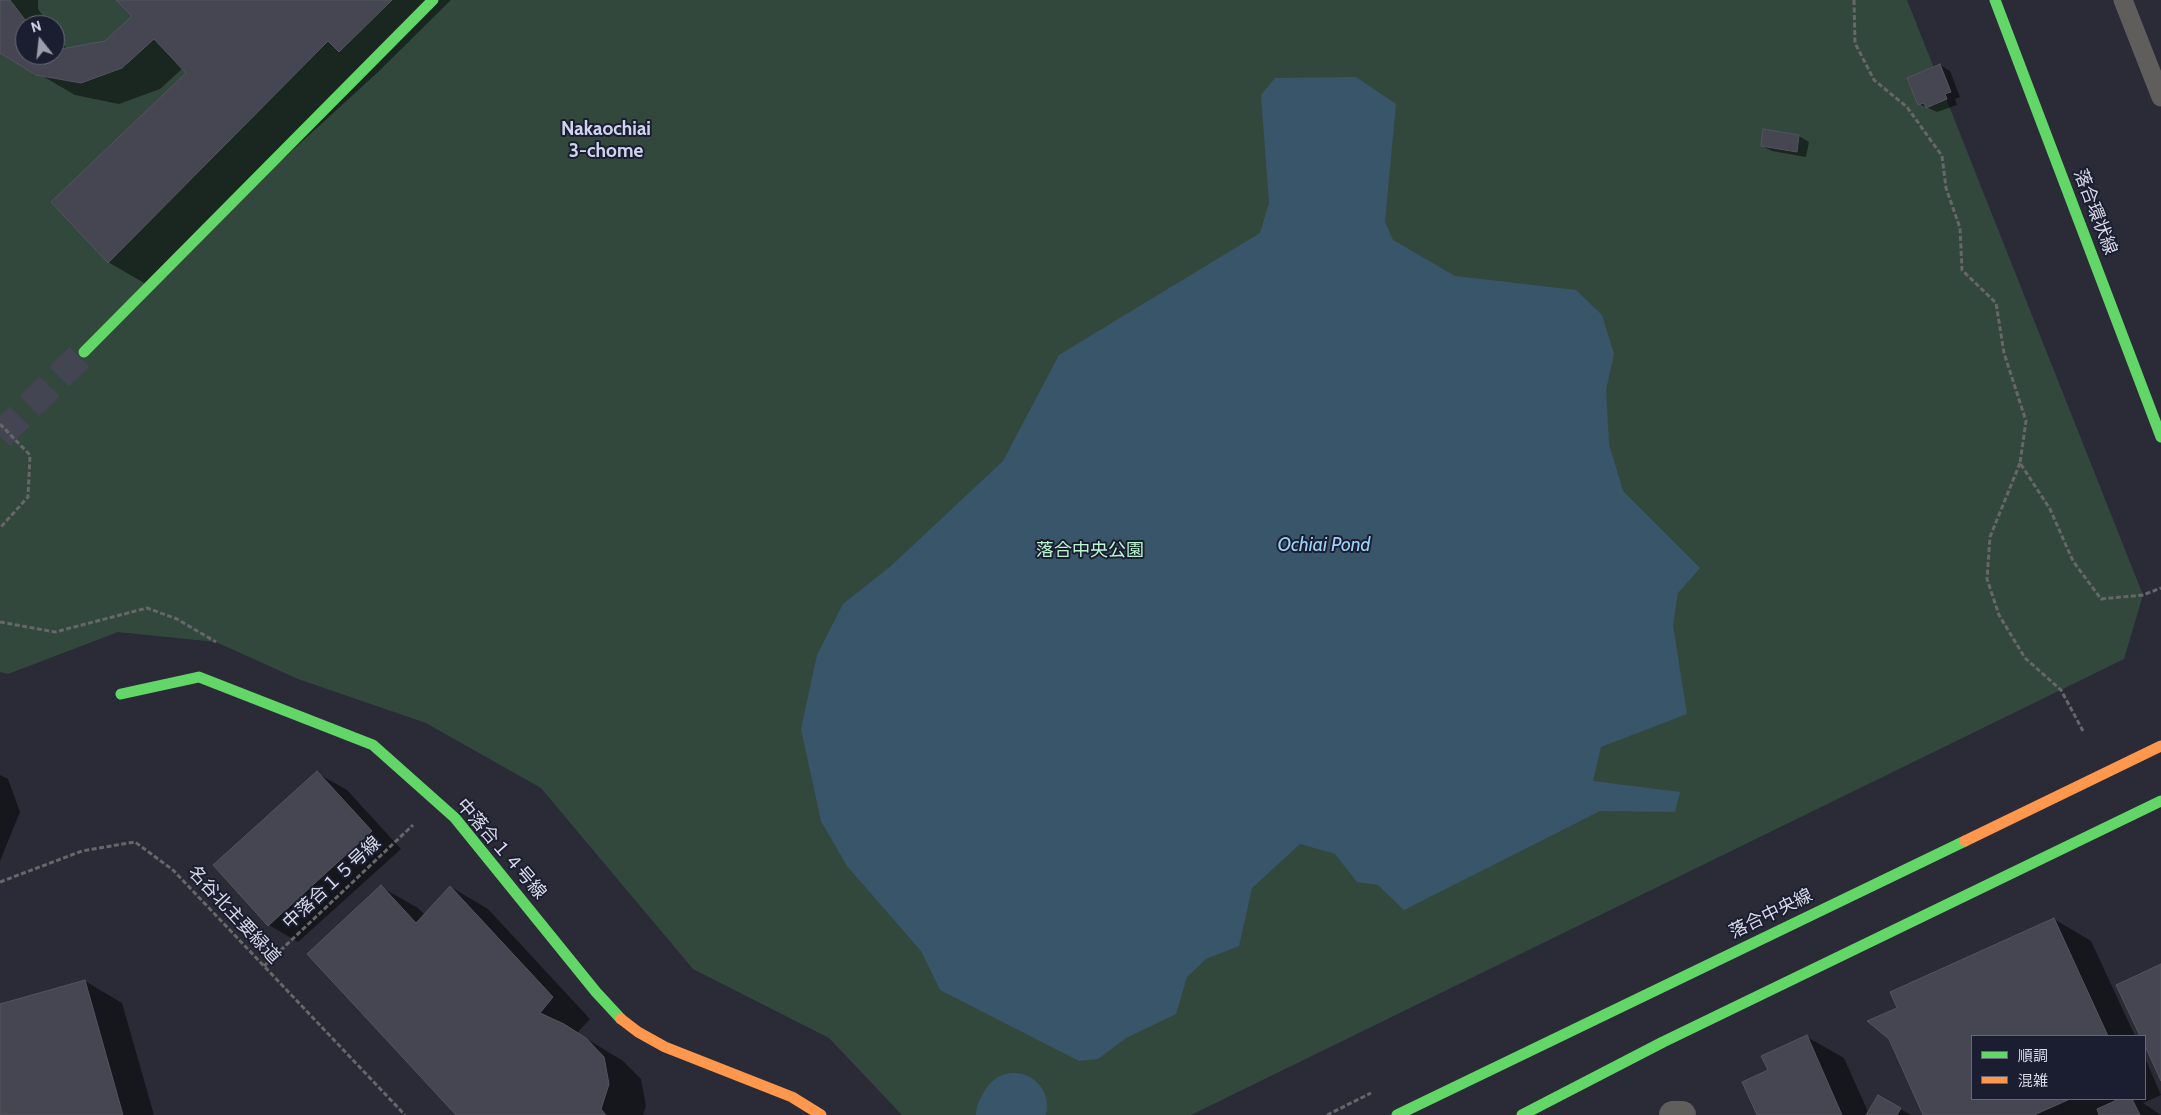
<!DOCTYPE html>
<meta charset="utf-8">
<style>
body{margin:0}
#map{position:relative;width:2161px;height:1115px;overflow:hidden;background:#2a2b37;font-family:Cabin,"Noto Sans JP",sans-serif}
canvas{display:block}
.legend{position:absolute;left:1971px;top:1035px;width:175px;height:65px;box-sizing:border-box;background:#1b1e31;border:1px solid #67697a;margin:0;padding:6px 9px;list-style:none;font-size:15px;color:#d8dae8}
.legend li{display:flex;align-items:center;gap:10px;height:25px}
.legend b{width:25px;border:1px solid #67697a}
.north{position:absolute;left:15px;top:15px;width:50px;height:50px;box-sizing:border-box;background:#1b1e31;border:1px solid #67697a;border-radius:50%;rotate:344deg;font-size:14px;font-weight:700;line-height:20px;text-align:center;color:#d8dae8}
.north::after{content:'';display:block;margin:auto;width:18px;height:22px;background:#9b9daa;clip-path:polygon(50% 0,100% 100%,50% 72%,0 100%)}
</style>
<div id="map">
<canvas width="2161" height="1115"></canvas>
<ul class="legend">
<li><b style="height:6px;background:#63d668"></b>順調</li>
<li><b style="height:6px;background:#ff974d"></b>混雑</li>
</ul>
<div class="north">N</div>
</div>
<script>
const ctx = document.querySelector('canvas').getContext('2d');
ctx.lineJoin = 'round';
function fillPath(path, color) {
  ctx.fillStyle = color;
  ctx.fill(path, 'evenodd');
}
function poly(rows) {
  const path = new Path2D();
  for (const r of rows) {
    path.moveTo(r[0], r[1]);
    for (let i = 2; i < r.length; i += 2) path.lineTo(r[i], r[i + 1]);
  }
  return path;
}
function trace(path, color, width, dash) {
  ctx.strokeStyle = color;
  ctx.lineWidth = width;
  ctx.lineCap = dash ? 'butt' : 'round';
  ctx.setLineDash(dash || []);
  ctx.stroke(path);
}
function write(font, color, halo, rows, align = 'center') {
  ctx.font = font + ' Cabin,"Noto Sans JP",sans-serif';
  ctx.lineWidth = 4;
  ctx.setLineDash([]);
  ctx.textBaseline = 'middle';
  ctx.strokeStyle = halo;
  ctx.fillStyle = color;
  for (const [text, x, y, turn = 0] of rows) {
    ctx.save();
    ctx.translate(x, y);
    ctx.rotate((+turn || 0) * Math.PI / 180);
    ctx.textAlign = isNaN(turn) ? turn : align;
    if (halo) ctx.strokeText(text, 0, 0);
    ctx.fillText(text, 0, 0);
    ctx.restore();
  }
}
fillPath(poly([
 [0,0,1907,0,2143,595,2124,659,1191,1115,902,1115,829,1038,693,969,541,788,426,723,298,679,216,642,118,632,8,674,0,672],
 [25,25,55,25,55,55,25,55]
]), '#32483d');
fillPath(poly([
 [1356,77,1396,104,1385,222,1393,240,1455,276,1576,290,1602,315,1614,354,1606,390,1609,444,1623,491,1700,568,1678,593,1673,625,1687,714,1601,747,1593,781,1680,792,1675,812,1600,811,1404,910,1378,885,1357,882,1335,854,1300,844,1252,888,1239,946,1206,959,1187,977,1176,1014,1126,1038,1098,1059,1079,1061,940,990,921,951,847,866,821,821,801,729,817,655,843,604,891,566,1003,461,1059,355,1260,233,1269,203,1261,95,1275,78]
]), '#395569');
fillPath(poly([
 [0,0,38,0,38,9,49,25,25,25,25,55,55,55,55,34,68,50,106,42,134,16,118,0,451,0,377,73,146,284,108,262,188,73,183,68,160,89,119,104,75,95,0,51],
 [1940,65,1950,71,1960,97,1955,99,1957,105,1937,112,1919,104],
 [1764,131,1799,136,1809,142,1806,157,1772,151,1762,146],
 [317,773,347,790,401,849,298,942,269,925,215,865],
 [0,775,8,779,20,812,0,861],
 [381,887,418,908,425,915,451,887,488,909,590,1019,577,1033,623,1061,641,1079,646,1106,643,1115,459,1115],
 [2054,919,2091,941,2135,1036,1972,1036,1972,1099,2145,1099,2145,1058,2161,1095,2143,1103,2161,1115,1925,1115,1899,1008],
 [85,981,122,1003,154,1115,0,1115,0,1005],
 [1807,1037,1844,1058,1869,1114,1879,1097,1911,1115,1758,1115,1769,1071]
]), '#0007');
trace(poly([
 [1009,1115,1014,1106]
]), '#395569', 66);
const building = poly([
 [0,0,10,0,29,25,25,25,25,55,55,55,55,50,105,41,132,16,116,0,392,0,339,52,328,41,108,263,51,202,186,73,154,39,122,68,81,83,36,75,0,53,0,0],
 [1940,64,1951,92,1945,94,1947,99,1926,108,1924,103,1918,105,1907,78,1940,64],
 [1763,129,1799,135,1797,152,1761,146,1763,129],
 [317,771,372,831,268,926,213,865,317,771],
 [381,885,416,923,450,886,553,997,540,1013,564,1024,586,1038,604,1057,609,1084,601,1109,606,1115,456,1115,307,954,381,885],
 [2054,918,2108,1036,1972,1036,1972,1099,2070,1099,2034,1115,1923,1115,1889,1039,1867,1021,1897,1008,1890,992,2054,918],
 [2161,964,2161,1081,2145,1046,2145,1036,2140,1036,2116,985,2161,964],
 [85,980,123,1115,0,1115,0,1004,85,980],
 [1807,1035,1842,1115,1757,1115,1742,1082,1768,1070,1761,1056,1807,1035],
 [1878,1095,1901,1108,1897,1115,1866,1115,1878,1095],
 [2119,1099,2132,1099,2140,1115,2099,1115,2097,1109,2119,1099]
]);
fillPath(building, '#454651');
trace(building, '#53545e', 1);
trace(poly([
 [0,436,84,352]
]), '#444552', 28, [28, 14]);
trace(poly([
 [1854,0,1855,43,1874,80,1907,107,1942,156,1946,188,1960,228,1962,270,1996,303,2004,353,2026,421,2020,463,2050,509,2073,561,2101,599,2143,595,2161,588],
 [0,424,30,455,28,497,0,528],
 [2020,463,1990,537,1987,579,1999,615,2025,658,2061,690,2083,731],
 [0,622,55,632,147,608,177,619,216,642],
 [0,882,82,851,135,842,173,870,405,1115],
 [264,966,413,825],
 [1327,1115,1371,1093]
]), '#676668', 3, [5, 2.5]);
trace(poly([
 [2123,0,2161,97]
]), '#605e5d', 19);
trace(poly([
 [1673,1115,1682,1115]
]), '#605e5d', 28);
trace(poly([
 [1995,0,2161,437],
 [84,352,433,0],
 [121,694,199,677,373,745,455,818,596,992,621,1019],
 [1397,1115,1965,841],
 [1522,1115,1663,1042,2161,801]
]), '#63d668', 11);
trace(poly([
 [1965,841,2161,746],
 [621,1019,638,1032,665,1047,792,1097,821,1115]
]), '#ff974d', 11);
write('18px', '#d8dae8', '#1b1e31', [
 ["落合環状線",2095,212,69],
 ["中落合１４号線",501,849,49],
 ["中落合１５号線",332,883,-43],
 ["落合中央線",1771,914,-26],
 ["名谷北主要緑道",234,915,47]
]);
write('18px', '#b8f5d0', '#1b1e31', [
 ["落合中央公園",1090,551]
]);
write('bold 19px', '#d0d4ef', '#1b1e31', [
 ["Nakaochiai",606,129],
 ["3-chome",606,151]
]);
write('italic 19px', '#9dd3fa', '#1b1e31', [
 ["Ochiai Pond",1324,545]
]);
</script>
